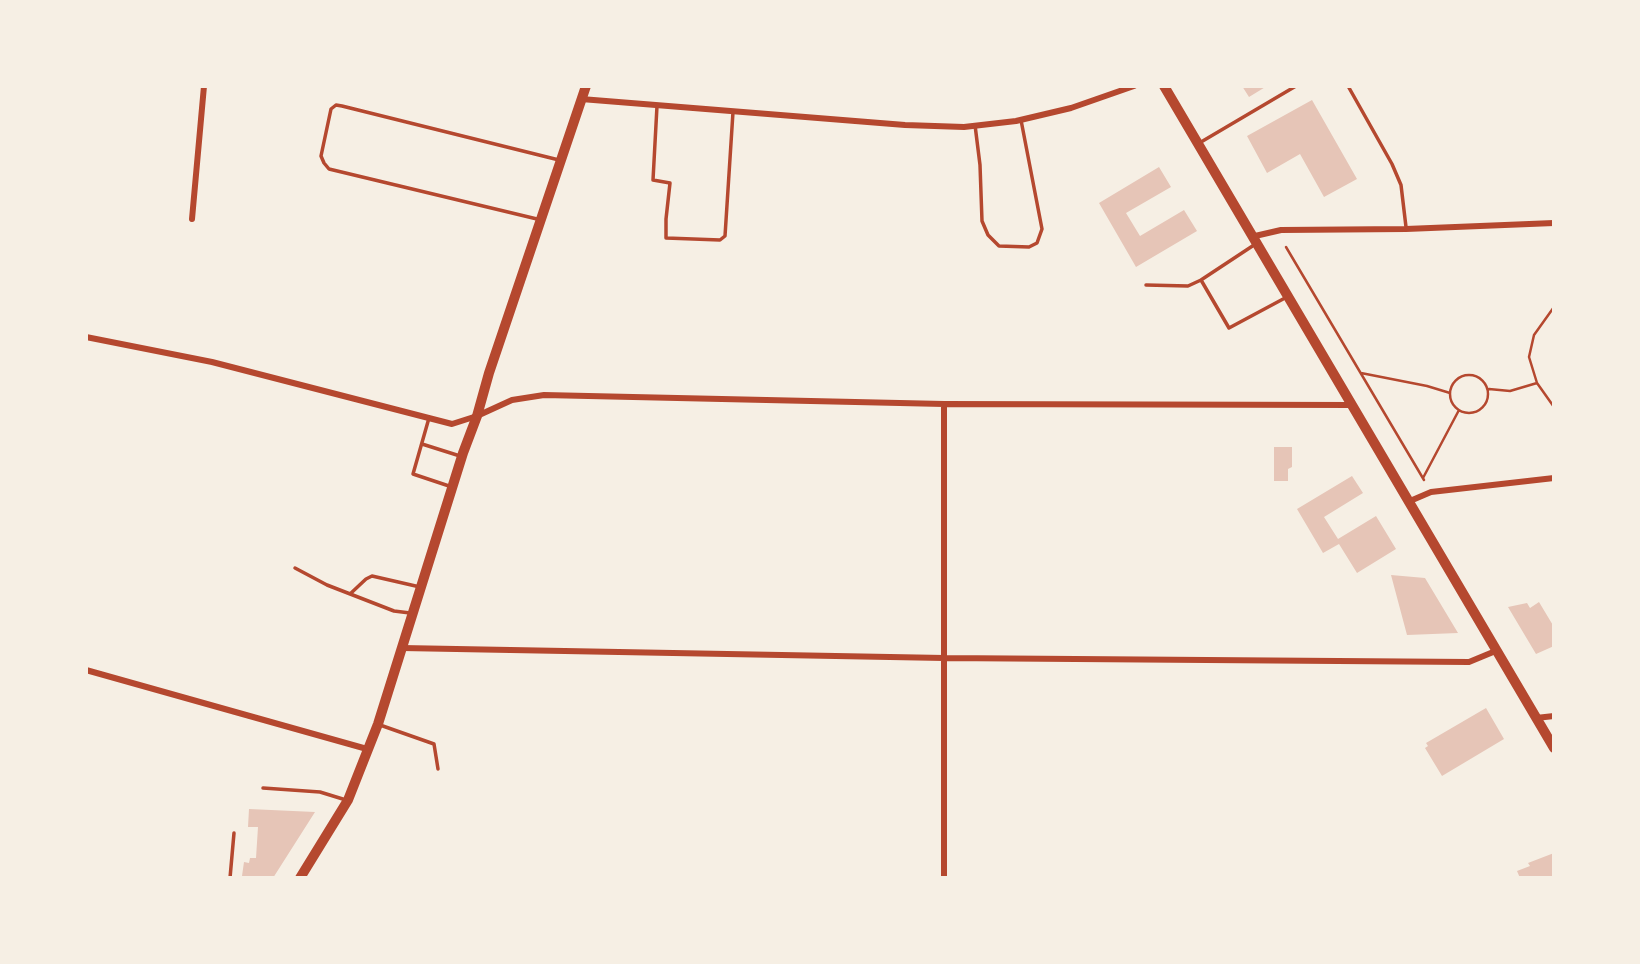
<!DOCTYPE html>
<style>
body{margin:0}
#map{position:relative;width:1640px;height:964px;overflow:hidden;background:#f6efe4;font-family:"Source Serif 4",serif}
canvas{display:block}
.frame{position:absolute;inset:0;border:88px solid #f6efe4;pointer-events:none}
</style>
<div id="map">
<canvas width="1640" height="964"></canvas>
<div class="frame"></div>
</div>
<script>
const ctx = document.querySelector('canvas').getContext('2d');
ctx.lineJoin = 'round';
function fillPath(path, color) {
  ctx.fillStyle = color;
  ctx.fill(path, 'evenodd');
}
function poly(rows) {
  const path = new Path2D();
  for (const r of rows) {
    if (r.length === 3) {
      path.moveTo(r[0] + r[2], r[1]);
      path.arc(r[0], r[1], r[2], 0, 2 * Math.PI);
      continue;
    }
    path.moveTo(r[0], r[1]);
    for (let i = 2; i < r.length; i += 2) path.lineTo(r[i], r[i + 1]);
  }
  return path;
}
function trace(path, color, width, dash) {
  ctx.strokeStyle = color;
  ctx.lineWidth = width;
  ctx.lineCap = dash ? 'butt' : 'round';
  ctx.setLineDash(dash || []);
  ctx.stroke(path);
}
fillPath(poly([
 [1242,86,1267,86,1249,97],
 [1312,100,1357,179,1324,197,1300,154,1267,173,1247,136],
 [1159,167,1171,187,1126,213,1140,236,1184,210,1197,231,1136,267,1099,203],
 [1274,447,1292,447,1292,467,1288,469,1288,481,1274,481],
 [1352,476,1363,493,1324,517,1338,539,1376,516,1396,549,1357,573,1339,544,1323,553,1297,509],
 [1391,575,1425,578,1458,633,1407,635],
 [1539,602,1554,627,1554,646,1536,654,1508,607,1527,603,1530,608],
 [1486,708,1504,739,1442,776,1425,748,1428,746,1426,743],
 [249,809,315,812,273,878,242,876,244,862,249,863,250,858,256,858,258,827,248,827],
 [1554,853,1554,878,1520,878,1517,871,1530,866,1528,863]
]), '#e6c5b7');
trace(poly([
 [1286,247,1424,480],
 [1554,307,1534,335,1529,357,1537,383,1554,407],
 [1361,373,1427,386,1450,393],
 [1469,394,19],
 [1489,389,1510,391,1537,383],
 [1423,478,1459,410]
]), '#b5482f', 2.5);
trace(poly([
 [1348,86,1392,164,1401,185,1406,227],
 [657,106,653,180,670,183,666,219,666,238,720,240,725,236,733,112],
 [975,125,980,165,982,221,988,235,999,246,1029,247,1037,243,1042,229,1021,120],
 [1201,142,1296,86],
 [537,219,329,169,324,163,321,156,331,109,336,105,342,106,559,160],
 [1254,245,1201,280,1229,328,1285,298],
 [1146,285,1188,286,1201,280],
 [429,418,413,474,452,487],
 [422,444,460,456],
 [295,568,327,585,394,611,410,613],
 [350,594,366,579,372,576,420,587],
 [380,725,434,744,438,769],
 [263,788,320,792,346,800],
 [230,878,234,833]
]), '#b5482f', 3.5);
trace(poly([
 [581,99,905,125,964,127,1016,121,1071,108,1134,86],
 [192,219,204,86],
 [1255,236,1281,230,1406,229,1554,223],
 [86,337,212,362,452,424,477,416,512,400,544,395,944,404,1352,405],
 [944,404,944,878],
 [1410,501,1431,492,1554,478],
 [402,648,944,658,1469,662,1498,650],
 [86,670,367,749],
 [1536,718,1554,716]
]), '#b5482f', 6);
trace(poly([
 [300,878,348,800,378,724,463,453,477,416,489,373,586,86]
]), '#b5482f', 10);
trace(poly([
 [1164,86,1554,748]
]), '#b5482f', 10);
</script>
